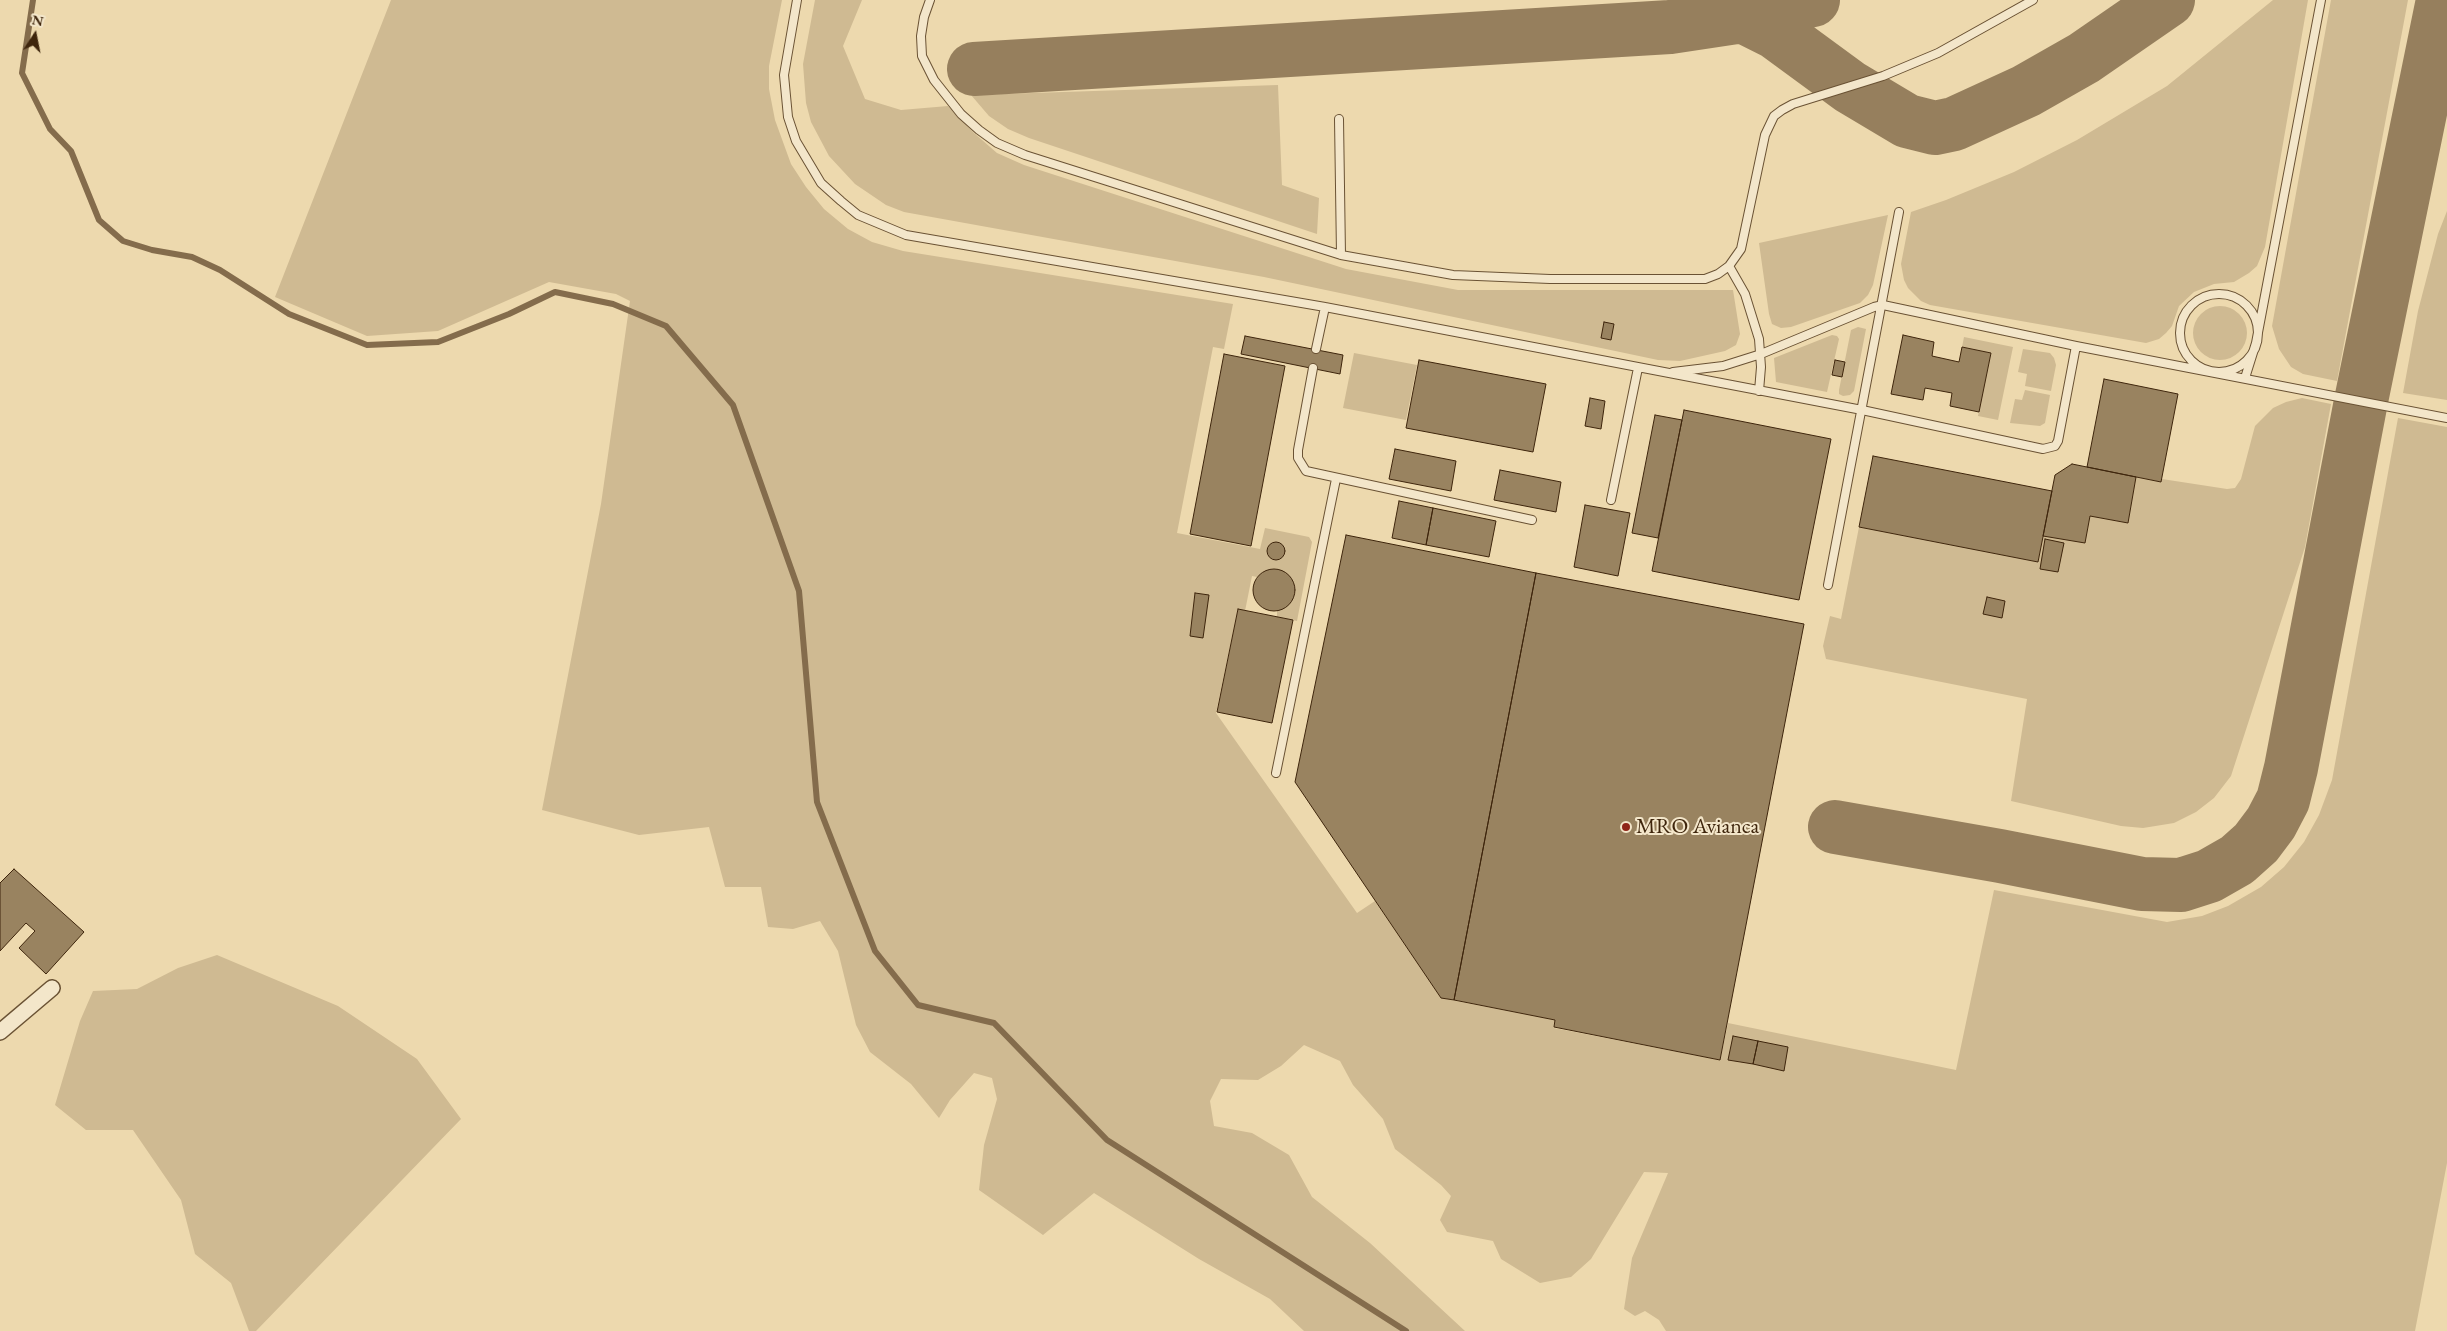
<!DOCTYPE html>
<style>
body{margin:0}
#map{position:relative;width:2447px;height:1331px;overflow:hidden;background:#edd9ae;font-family:"EB Garamond",serif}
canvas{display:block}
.north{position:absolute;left:10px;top:10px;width:50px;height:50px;-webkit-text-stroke:4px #f3e6ca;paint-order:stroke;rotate:11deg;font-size:14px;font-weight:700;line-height:20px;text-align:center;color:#3e250c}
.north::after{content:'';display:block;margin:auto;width:18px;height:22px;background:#3e250c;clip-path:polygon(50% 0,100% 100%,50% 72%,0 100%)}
</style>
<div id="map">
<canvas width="2447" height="1331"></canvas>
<div class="north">N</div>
</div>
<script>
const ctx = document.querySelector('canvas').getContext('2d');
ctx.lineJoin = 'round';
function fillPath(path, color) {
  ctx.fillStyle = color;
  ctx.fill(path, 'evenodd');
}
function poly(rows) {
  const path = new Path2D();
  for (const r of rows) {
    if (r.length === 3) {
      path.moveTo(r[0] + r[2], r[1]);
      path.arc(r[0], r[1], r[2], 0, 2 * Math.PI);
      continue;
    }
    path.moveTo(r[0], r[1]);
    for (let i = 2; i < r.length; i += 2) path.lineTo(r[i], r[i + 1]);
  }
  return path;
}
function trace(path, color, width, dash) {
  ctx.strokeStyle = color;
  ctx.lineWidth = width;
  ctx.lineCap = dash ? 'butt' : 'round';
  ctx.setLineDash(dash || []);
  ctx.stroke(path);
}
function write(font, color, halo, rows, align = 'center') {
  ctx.font = font + ' "EB Garamond",serif';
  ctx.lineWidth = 4;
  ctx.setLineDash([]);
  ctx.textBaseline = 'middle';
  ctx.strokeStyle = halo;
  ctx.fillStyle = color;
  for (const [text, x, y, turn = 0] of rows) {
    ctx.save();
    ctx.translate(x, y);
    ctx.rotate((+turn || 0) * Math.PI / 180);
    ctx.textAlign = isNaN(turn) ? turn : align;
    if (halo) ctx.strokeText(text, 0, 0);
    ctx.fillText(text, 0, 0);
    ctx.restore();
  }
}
fillPath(poly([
 [391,0,782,0,769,66,769,89,775,120,791,164,806,187,824,209,848,229,872,242,903,251,1233,304,1224,349,1213,347,1177,533,1260,549,1265,528,1309,537,1312,542,1297,621,1277,617,1277,610,1287,606,1294,596,1294,583,1287,574,1275,569,1263,572,1257,577,1252,576,1245,611,1238,609,1216,713,1357,913,1375,901,1441,998,1555,1020,1554,1028,1720,1060,1728,1023,1956,1070,1994,890,2167,922,2202,916,2228,906,2261,887,2284,867,2304,842,2319,815,2332,780,2398,418,2447,427,2447,1163,2415,1331,1666,1331,1659,1320,1645,1311,1635,1316,1624,1309,1632,1258,1668,1173,1644,1172,1591,1259,1571,1277,1540,1283,1501,1259,1493,1241,1447,1232,1440,1220,1451,1196,1441,1185,1395,1149,1383,1119,1353,1085,1340,1061,1304,1045,1281,1066,1258,1080,1221,1079,1210,1101,1214,1126,1252,1133,1289,1155,1312,1197,1370,1243,1465,1331,1304,1331,1270,1299,1199,1259,1094,1193,1043,1235,979,1190,984,1145,997,1099,992,1078,974,1073,950,1100,939,1118,911,1084,870,1052,856,1025,838,951,820,921,793,929,768,927,761,887,725,887,709,827,639,835,542,810,601,504,630,301,616,294,549,282,438,331,367,336,275,297],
 [815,0,862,0,843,46,865,99,901,110,948,106,974,133,997,153,1024,165,1346,269,1458,290,1733,290,1740,334,1736,345,1725,351,1680,361,1658,360,1264,277,904,212,886,205,855,184,829,156,811,122,806,103,803,64],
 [2273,0,2308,0,2265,247,2257,266,2249,273,2234,282,2214,284,2194,292,2179,306,2172,326,2166,333,2159,339,2146,343,1930,305,1921,301,1908,288,1904,280,1901,264,1911,212,1946,200,2014,172,2077,140,2167,86],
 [2331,0,2408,0,2337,381,2303,374,2291,367,2279,349,2272,326],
 [1278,85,1282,185,1319,198,1317,234,1029,138,1008,129,989,116,971,95],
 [2447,211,2447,400,2403,393,2418,311,2438,234],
 [1888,215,1873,285,1868,295,1860,303,1791,327,1781,328,1772,324,1769,314,1759,243],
 [2220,333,27],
 [1858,327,1866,329,1854,391,1850,395,1843,396,1839,394,1839,390,1851,330],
 [1832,335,1837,336,1839,339,1827,392,1776,382,1774,358],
 [1964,337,2013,347,1998,420,1978,416,1991,353,1962,347],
 [2023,349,2050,353,2054,358,2056,365,2051,391,2025,386,2027,374,2018,372],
 [1354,353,1417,365,1406,420,1343,408],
 [2025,390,2050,395,2045,423,2040,426,2010,423,2015,399,2022,400],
 [2302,398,2331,404,2305,547,2231,776,2214,798,2196,812,2174,823,2143,828,2121,826,2011,801,2027,699,1826,659,1823,646,1830,616,1841,619,1859,527,2038,562,2043,536,2085,543,2090,516,2128,523,2136,477,2161,482,2162,479,2227,489,2235,488,2241,479,2255,426,2273,408,2286,402],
 [217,955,338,1006,417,1059,461,1119,256,1331,249,1331,231,1283,195,1254,181,1200,133,1130,86,1130,55,1105,80,1021,93,991,137,989,178,968]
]), '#cfba92');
trace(poly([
 [33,0,22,73,50,129,71,151,99,220,123,241,152,250,192,257,220,270,289,314,367,345,438,342,509,314,555,292,613,304,666,326,733,405,799,591,817,802,875,951,918,1005,994,1023,1107,1140,1406,1331]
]), '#846c4c', 6);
trace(poly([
 [1743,16,1775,32,1850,87,1907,121,1935,128,1954,124,2026,91,2084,58,2168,0],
 [974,69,1670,27,1743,16,1813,0],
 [1835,827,2000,856,2142,884,2181,885,2209,876,2237,860,2256,843,2271,823,2283,800,2291,768,2361,401,2443,0]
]), '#967f5d', 54);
const building = poly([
 [1604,322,1614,324,1611,340,1601,338,1604,322],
 [1903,335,1934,342,1932,356,1959,362,1962,347,1991,353,1979,412,1950,406,1952,393,1925,388,1923,400,1891,394,1903,335],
 [1245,336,1343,355,1340,374,1241,354,1245,336],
 [1224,354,1285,366,1251,546,1190,534,1224,354],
 [1419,360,1546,384,1533,452,1406,428,1419,360],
 [1835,360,1845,362,1842,377,1832,375,1835,360],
 [2104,379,2178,394,2161,482,2087,467,2104,379],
 [1590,398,1605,401,1601,429,1585,426,1590,398],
 [1684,410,1831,439,1799,600,1652,571,1684,410],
 [1655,415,1682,420,1658,538,1632,533,1655,415],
 [1395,449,1456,461,1451,491,1389,479,1395,449],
 [1873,456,2052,491,2038,562,1859,527,1873,456],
 [2072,464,2136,477,2128,523,2090,516,2085,543,2043,536,2055,475,2072,464],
 [1500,470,1561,482,1556,512,1494,500,1500,470],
 [1399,501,1433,508,1426,545,1392,538,1399,501],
 [1585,505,1630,513,1618,576,1574,567,1585,505],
 [1433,508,1496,521,1489,557,1426,545,1433,508],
 [1346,535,1536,573,1454,1000,1441,998,1295,782,1346,535],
 [2045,539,2064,543,2058,572,2040,569,2045,539],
 [1276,551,9],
 [1274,590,21],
 [1536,573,1804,624,1720,1060,1554,1027,1555,1020,1454,1000,1536,573],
 [1195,593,1209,595,1203,638,1190,636,1195,593],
 [1987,597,2005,601,2002,618,1983,614,1987,597],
 [1238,609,1293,620,1272,723,1217,712,1238,609],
 [14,869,84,932,46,974,19,948,35,931,26,923,0,951,0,883,14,869],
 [1733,1036,1758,1041,1753,1064,1728,1060,1733,1036],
 [1758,1041,1788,1047,1784,1071,1753,1064,1758,1041]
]);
fillPath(building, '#998360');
trace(building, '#3e250c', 1);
const lane = poly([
 [797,0,784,75,788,117,796,141,821,183,841,201,858,215,906,235,1325,307,1862,410,2043,449,2055,446,2058,441,2076,346],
 [930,0,924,17,921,36,922,56,934,80,961,114,979,130,997,143,1025,155,1341,255,1453,275,1550,279,1705,279,1718,274,1729,266,1741,249,1765,135,1774,116,1782,110,1793,104,1883,76,1938,53,2033,0],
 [1339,119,1341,255],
 [1729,266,1745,294,1759,339,1761,367,1759,391],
 [2219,333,39],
 [1316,349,1325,307],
 [1313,368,1298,450,1298,458,1306,471,1532,520],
 [1673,372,1723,366,1761,354,1874,307,1883,305,2076,346,2447,418],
 [2245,378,2256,343,2321,0],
 [1611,500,1638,368],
 [1828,585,1899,212],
 [1276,773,1336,479]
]);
const street = poly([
 [0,1032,52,988]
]);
trace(lane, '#6a5234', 10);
trace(street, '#6a5234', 18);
trace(lane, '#f3e6ca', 8);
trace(street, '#f3e6ca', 15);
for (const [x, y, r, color] of [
 [1626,827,5,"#8f2418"]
]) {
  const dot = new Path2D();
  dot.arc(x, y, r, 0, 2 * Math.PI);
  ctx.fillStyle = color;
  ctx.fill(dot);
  trace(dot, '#f3e6ca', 2);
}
write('22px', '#3e250c', '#f3e6ca', [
 ["MRO Avianca",1636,827]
], 'left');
</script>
